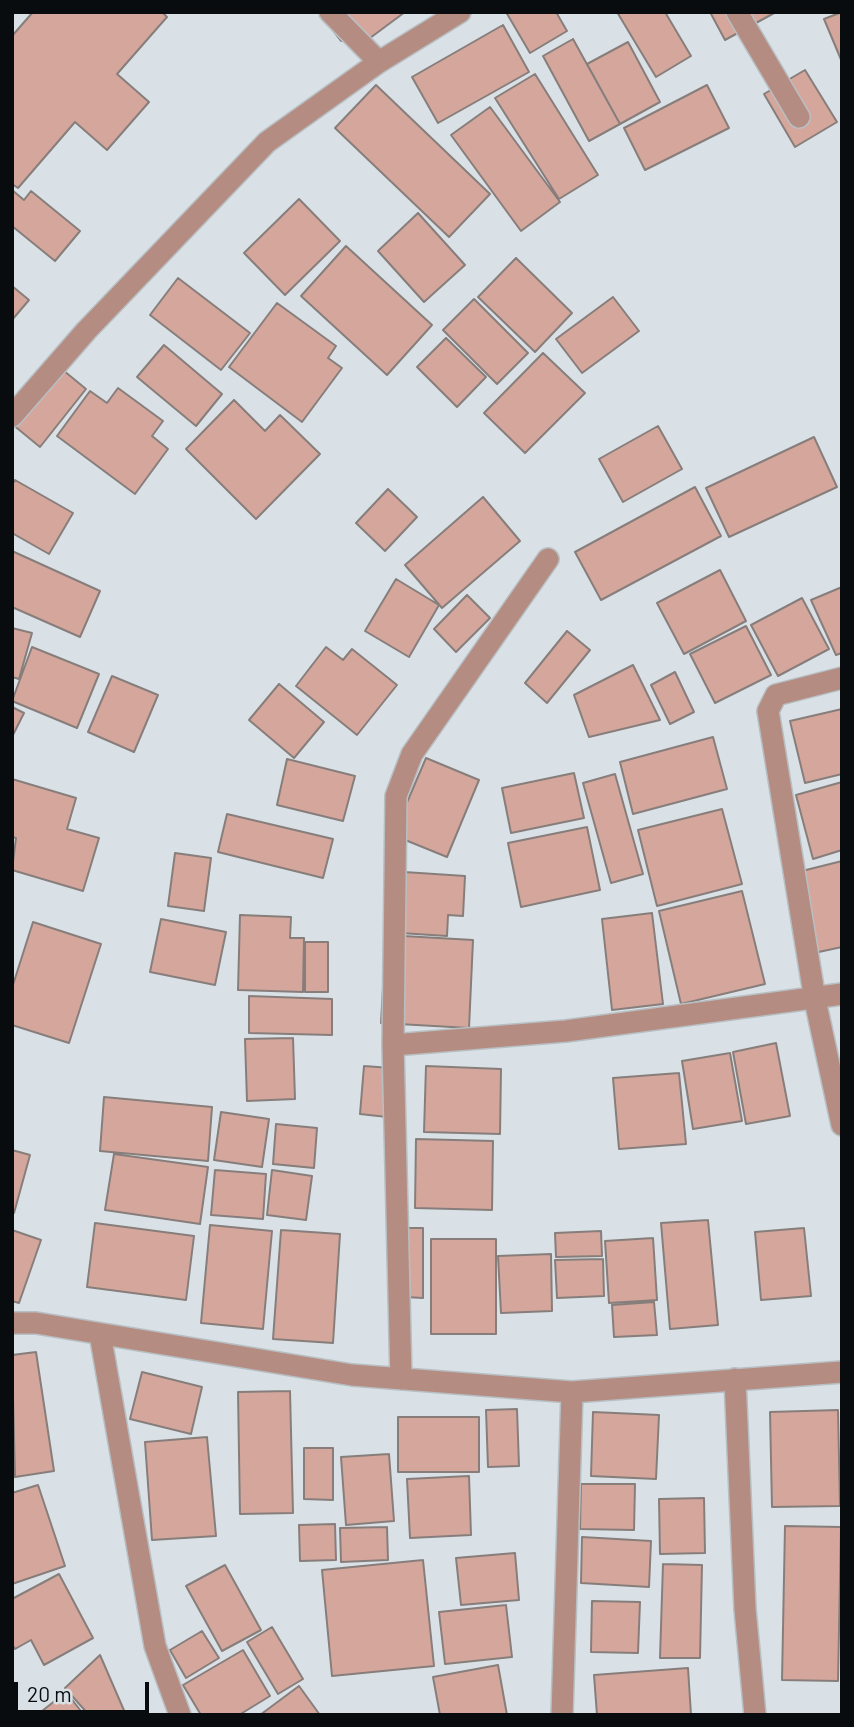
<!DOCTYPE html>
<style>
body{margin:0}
#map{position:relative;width:854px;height:1727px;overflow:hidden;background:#d9e1e6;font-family:Barlow,sans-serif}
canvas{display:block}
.frame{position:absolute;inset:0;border:14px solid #090c0e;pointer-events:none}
.scale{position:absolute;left:14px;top:1682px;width:135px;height:32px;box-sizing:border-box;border:4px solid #090c0e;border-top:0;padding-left:9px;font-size:21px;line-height:24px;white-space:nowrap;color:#090c0e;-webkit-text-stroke:5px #d9e1e6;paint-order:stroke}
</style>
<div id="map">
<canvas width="854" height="1727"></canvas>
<div class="frame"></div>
<div class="scale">20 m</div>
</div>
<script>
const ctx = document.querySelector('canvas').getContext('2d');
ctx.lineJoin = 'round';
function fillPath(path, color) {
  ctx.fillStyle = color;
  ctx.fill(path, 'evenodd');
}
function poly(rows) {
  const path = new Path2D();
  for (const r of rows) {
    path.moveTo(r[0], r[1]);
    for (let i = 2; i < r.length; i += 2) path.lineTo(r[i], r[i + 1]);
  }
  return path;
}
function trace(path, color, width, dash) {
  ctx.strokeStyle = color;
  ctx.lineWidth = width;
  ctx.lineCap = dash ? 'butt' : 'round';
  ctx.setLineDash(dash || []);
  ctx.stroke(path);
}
const building = poly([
 [33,12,162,12,167,17,117,74,149,102,107,150,75,122,18,188,12,184,12,36,33,12],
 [319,12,405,12,366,41,357,29,341,41,319,12],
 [506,12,556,12,567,31,530,53,506,12],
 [617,12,665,12,691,56,656,77,617,12],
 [710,12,776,12,725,40,710,12],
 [842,12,842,62,824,19,842,12],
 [503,25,529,72,438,123,412,77,503,25],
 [573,39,620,124,589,141,543,56,573,39],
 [628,42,660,102,620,124,587,64,628,42],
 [805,70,837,122,795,147,764,94,805,70],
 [535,74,598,175,559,199,495,98,535,74],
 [376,85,490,194,449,237,335,128,376,85],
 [707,85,729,128,645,170,624,128,707,85],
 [490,107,560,202,521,231,451,135,490,107],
 [12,190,24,200,31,191,80,231,55,261,12,226,12,190],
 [299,199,340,241,285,295,244,253,299,199],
 [418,213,465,265,424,302,378,251,418,213],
 [346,246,432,325,387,375,301,296,346,246],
 [516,258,572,313,535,352,478,297,516,258],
 [178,278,250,333,221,370,150,315,178,278],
 [12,286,29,300,12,320,12,286],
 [613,297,639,331,582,373,556,339,613,297],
 [474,299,528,353,497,384,443,330,474,299],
 [277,303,336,346,328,358,342,368,302,422,229,367,277,303],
 [446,338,486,377,457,407,417,367,446,338],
 [164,345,222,394,196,426,137,377,164,345],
 [543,353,585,393,525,453,484,413,543,353],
 [58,366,86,389,40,447,12,424,58,366],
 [118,388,163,421,152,436,168,449,135,494,57,436,90,391,107,403,118,388],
 [234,400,265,431,280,415,320,454,256,519,186,449,234,400],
 [658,426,682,469,623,502,599,459,658,426],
 [814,437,837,487,729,537,706,488,814,437],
 [15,480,73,513,49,554,12,533,12,485,15,480],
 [695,487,721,536,601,600,575,552,695,487],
 [388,489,417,517,385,551,356,523,388,489],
 [483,497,520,541,442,608,405,565,483,497],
 [12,551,100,591,80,637,12,607,12,551],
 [720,570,746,621,684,654,657,603,720,570],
 [396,579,439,605,409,657,365,631,396,579],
 [842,587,842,653,836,655,811,600,842,587],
 [467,595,490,618,456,652,434,629,467,595],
 [802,598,829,649,778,676,751,625,802,598],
 [746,626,771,675,715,703,690,654,746,626],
 [12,628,32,633,19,679,12,677,12,628],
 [567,631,590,650,547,703,525,683,567,631],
 [32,647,99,674,77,728,12,701,32,647],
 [326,647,343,660,352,649,397,685,357,735,296,686,326,647],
 [633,665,660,720,589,737,574,695,633,665],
 [675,672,694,712,670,724,651,685,675,672],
 [112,676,158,695,134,752,88,732,112,676],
 [279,684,324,722,294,758,249,720,279,684],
 [12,707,24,713,12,737,12,707],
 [842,709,842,774,805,783,790,721,842,709],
 [713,737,727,789,633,814,620,762,713,737],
 [426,758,479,780,447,857,393,835,426,758],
 [287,759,355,776,343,821,277,805,287,759],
 [574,773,584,818,511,833,502,788,574,773],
 [615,774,643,874,611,883,583,783,615,774],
 [12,779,76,798,67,829,99,838,83,891,12,870,16,838,12,837,12,779],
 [842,782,842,850,813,859,796,795,842,782],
 [722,809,742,884,657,906,638,830,722,809],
 [227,814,333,839,323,878,218,852,227,814],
 [587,827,600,890,521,907,508,843,587,827],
 [175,853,211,858,204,911,168,906,175,853],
 [842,861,842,947,814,953,794,873,842,861],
 [389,871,465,876,463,916,448,915,447,936,385,932,389,871],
 [742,891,765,984,681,1004,659,911,742,891],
 [652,913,663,1004,612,1010,602,919,652,913],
 [240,915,291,917,290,938,304,938,303,992,238,990,240,915],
 [161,919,226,932,215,985,150,972,161,919],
 [33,922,101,944,69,1043,12,1025,12,988,33,922],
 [386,935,473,940,469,1028,381,1023,386,935],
 [305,942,328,942,328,992,305,992,305,942],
 [249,996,332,999,332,1035,249,1033,249,996],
 [293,1038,295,1099,247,1101,245,1039,293,1038],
 [776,1043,790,1116,746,1124,733,1052,776,1043],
 [730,1053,742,1121,693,1129,682,1061,730,1053],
 [364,1066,391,1068,387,1117,360,1114,364,1066],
 [426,1066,501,1069,500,1134,424,1132,426,1066],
 [679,1073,686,1144,619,1149,613,1078,679,1073],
 [104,1097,212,1107,208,1161,100,1151,104,1097],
 [221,1112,269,1119,262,1167,214,1160,221,1112],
 [276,1124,317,1128,314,1168,273,1164,276,1124],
 [416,1139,493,1141,492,1210,415,1208,416,1139],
 [12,1150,30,1155,14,1213,12,1213,12,1150],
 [114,1154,208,1167,200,1224,105,1210,114,1154],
 [215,1170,266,1174,263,1219,211,1215,215,1170],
 [272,1170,312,1176,306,1220,267,1215,272,1170],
 [708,1220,718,1325,670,1329,661,1223,708,1220],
 [95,1223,194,1236,186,1300,87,1287,95,1223],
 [210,1225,272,1231,263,1329,201,1323,210,1225],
 [406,1228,423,1228,423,1298,405,1297,406,1228],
 [804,1228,811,1296,761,1300,755,1232,804,1228],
 [12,1230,41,1240,19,1303,12,1301,12,1230],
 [281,1230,340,1234,333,1343,273,1339,281,1230],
 [601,1231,602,1256,556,1257,555,1233,601,1231],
 [653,1238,657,1300,609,1303,605,1241,653,1238],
 [431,1239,496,1239,496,1334,431,1334,431,1239],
 [551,1254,552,1311,501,1313,498,1256,551,1254],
 [603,1259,604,1296,557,1298,555,1260,603,1259],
 [654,1302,657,1335,614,1337,612,1305,654,1302],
 [36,1352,54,1471,15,1477,12,1355,36,1352],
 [142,1372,202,1387,191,1434,130,1419,142,1372],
 [290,1391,293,1513,240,1514,238,1392,290,1391],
 [517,1409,519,1466,488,1467,486,1410,517,1409],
 [838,1410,840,1506,772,1507,770,1412,838,1410],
 [593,1412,659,1415,656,1479,591,1476,593,1412],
 [398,1417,479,1417,479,1472,398,1472,398,1417],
 [207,1437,216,1536,152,1540,145,1442,207,1437],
 [304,1448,333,1448,333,1500,304,1499,304,1448],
 [389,1454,394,1521,346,1525,341,1457,389,1454],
 [469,1476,471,1535,410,1538,407,1479,469,1476],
 [581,1484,635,1484,634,1530,580,1529,581,1484],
 [38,1485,65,1566,12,1584,12,1493,38,1485],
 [704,1498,705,1553,660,1554,659,1499,704,1498],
 [335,1524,336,1560,300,1561,299,1525,335,1524],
 [785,1526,841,1527,838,1681,782,1680,785,1526],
 [387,1527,388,1560,341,1562,340,1528,387,1527],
 [582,1537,651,1541,649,1587,581,1583,582,1537],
 [515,1553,519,1600,461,1605,456,1558,515,1553],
 [423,1560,434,1666,332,1676,322,1570,423,1560],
 [663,1564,702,1565,700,1658,660,1658,663,1564],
 [225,1565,261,1630,222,1651,186,1586,225,1565],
 [59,1574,93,1638,44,1665,31,1640,15,1649,12,1644,12,1599,59,1574],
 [592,1601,640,1602,638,1653,591,1652,592,1601],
 [506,1605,512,1657,445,1664,439,1612,506,1605],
 [272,1627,303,1679,278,1694,247,1642,272,1627],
 [202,1631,219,1658,186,1678,170,1650,202,1631],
 [243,1650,270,1696,239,1715,201,1715,183,1685,243,1650],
 [100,1655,126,1715,89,1715,65,1688,100,1655],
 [498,1665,507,1715,440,1715,433,1677,498,1665],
 [688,1668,691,1715,597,1715,594,1675,688,1668],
 [299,1686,320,1715,260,1715,299,1686],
 [66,1692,84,1715,37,1715,66,1692]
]);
fillPath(building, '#d5a79c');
trace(building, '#877e7c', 2);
const minor = poly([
 [330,12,379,62],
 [737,12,799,117],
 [12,416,86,331,267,142,379,62,460,12],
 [842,678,776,695,768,711,815,1000,842,1125],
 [393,1045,566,1031,842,994],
 [12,1323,36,1323,352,1375,572,1392,842,1372],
 [100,1334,155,1646,180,1715],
 [401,1379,393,1045,396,796,412,754,548,559],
 [735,1379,745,1609,755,1715],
 [562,1715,572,1392]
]);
trace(minor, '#b8bfc3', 24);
trace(minor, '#b58c81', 21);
</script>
